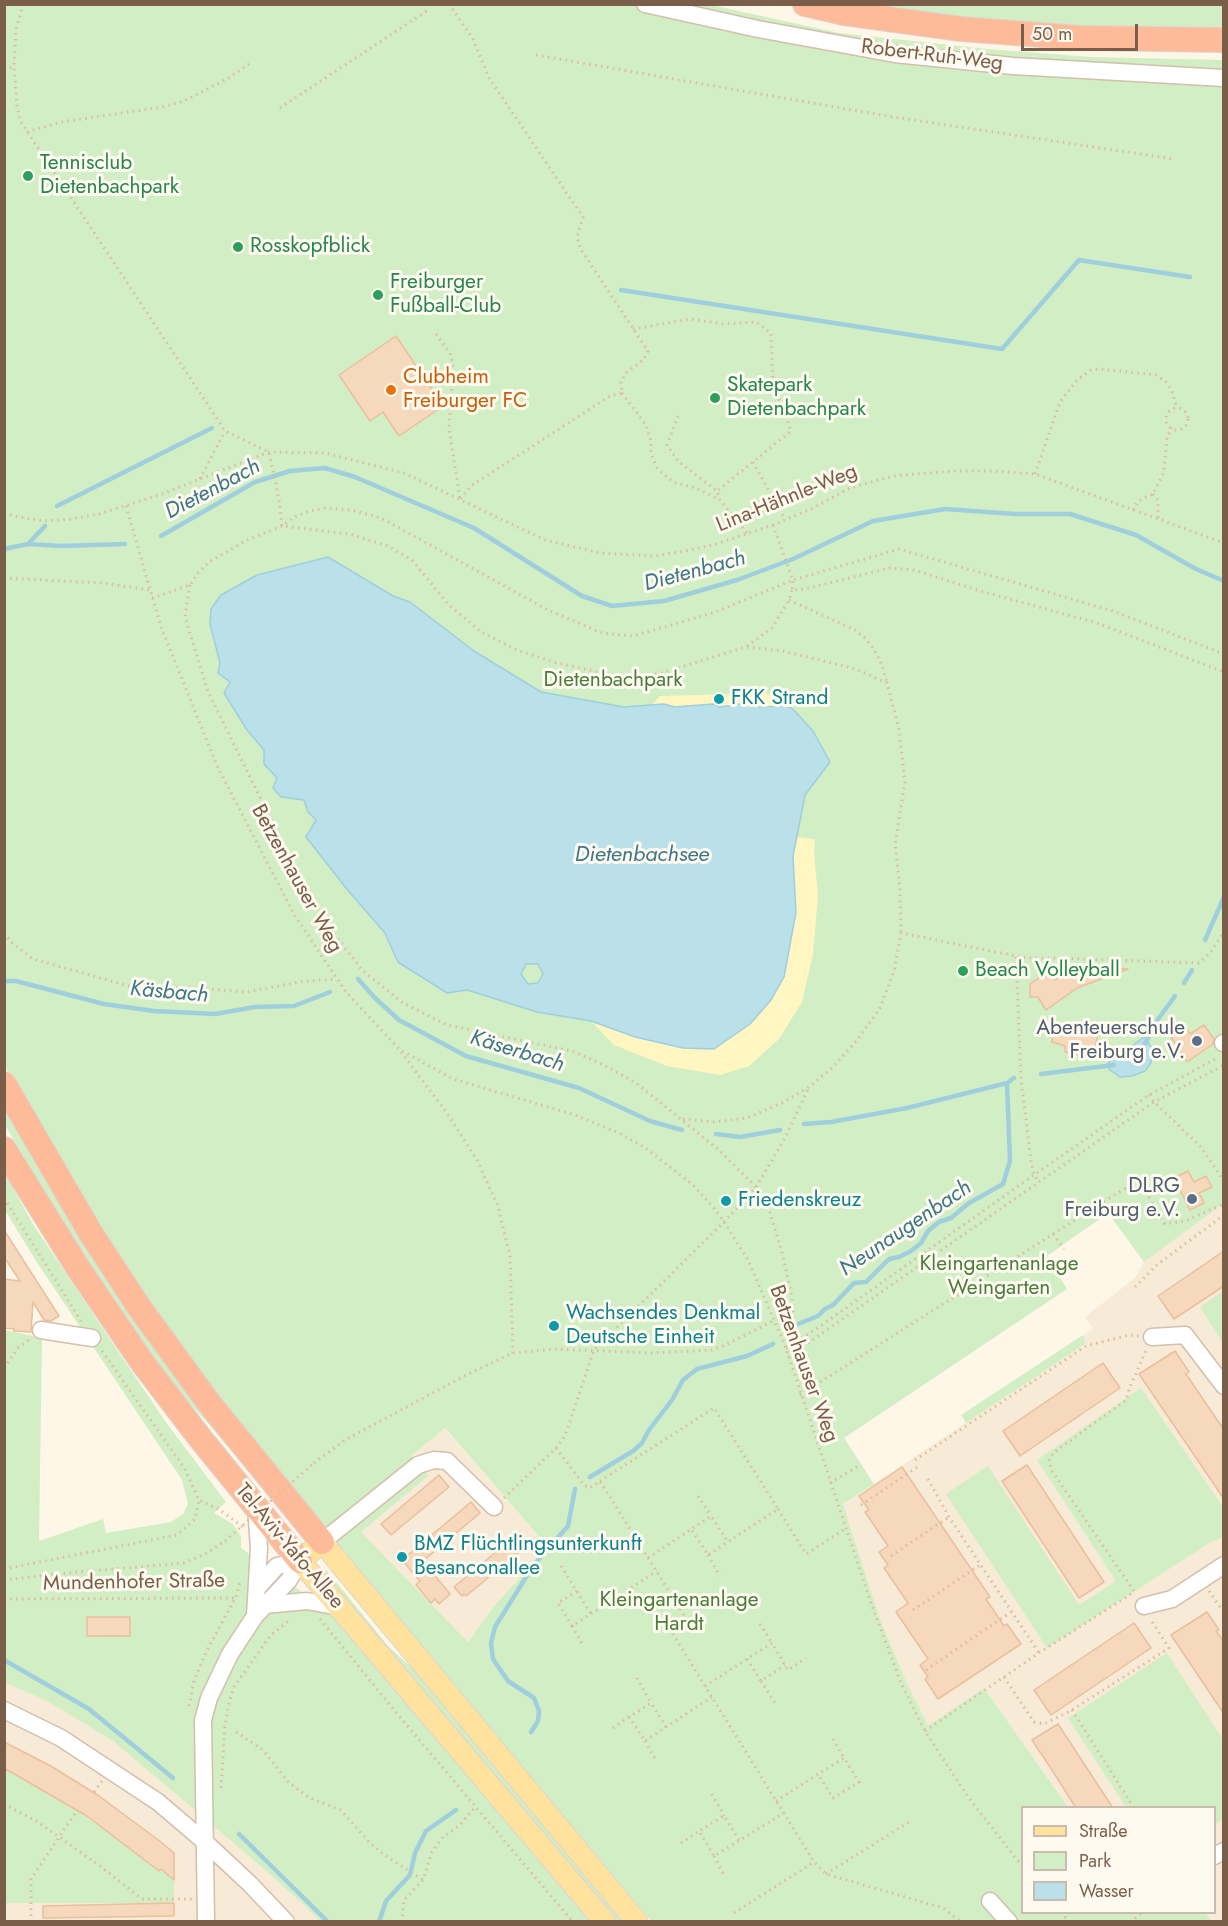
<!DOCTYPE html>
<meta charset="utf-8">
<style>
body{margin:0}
#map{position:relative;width:1228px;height:1926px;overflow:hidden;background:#fef7e8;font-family:Jost,sans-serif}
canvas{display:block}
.frame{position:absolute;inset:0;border:6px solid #7b5e49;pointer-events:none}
.legend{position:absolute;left:1021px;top:1806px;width:195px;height:108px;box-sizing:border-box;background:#fffaf0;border:2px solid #cabcad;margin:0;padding:8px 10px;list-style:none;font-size:18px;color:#7b5e49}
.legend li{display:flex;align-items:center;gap:12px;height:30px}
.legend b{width:30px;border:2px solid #cabcad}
.scale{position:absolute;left:1021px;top:24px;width:117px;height:27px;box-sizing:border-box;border:3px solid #7b5e49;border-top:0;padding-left:8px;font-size:18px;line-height:21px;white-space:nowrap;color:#7b5e49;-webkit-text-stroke:4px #fffaf0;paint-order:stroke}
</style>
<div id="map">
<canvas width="1228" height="1926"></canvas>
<div class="frame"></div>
<ul class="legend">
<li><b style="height:8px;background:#ffe29e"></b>Straße</li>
<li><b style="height:16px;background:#d2eec4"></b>Park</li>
<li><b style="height:16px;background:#bae0ea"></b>Wasser</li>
</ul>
<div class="scale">50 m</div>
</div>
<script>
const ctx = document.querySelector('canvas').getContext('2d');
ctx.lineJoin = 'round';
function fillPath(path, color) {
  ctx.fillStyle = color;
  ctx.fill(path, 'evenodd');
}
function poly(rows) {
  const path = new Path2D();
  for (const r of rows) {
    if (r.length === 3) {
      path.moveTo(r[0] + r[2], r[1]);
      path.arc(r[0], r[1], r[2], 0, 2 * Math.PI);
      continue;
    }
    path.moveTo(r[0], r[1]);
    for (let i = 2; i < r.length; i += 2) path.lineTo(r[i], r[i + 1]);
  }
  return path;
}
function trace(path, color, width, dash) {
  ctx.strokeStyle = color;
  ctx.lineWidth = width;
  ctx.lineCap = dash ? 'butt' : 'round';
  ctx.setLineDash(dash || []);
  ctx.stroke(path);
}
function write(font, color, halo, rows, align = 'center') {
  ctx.font = font + ' Jost,sans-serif';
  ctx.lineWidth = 6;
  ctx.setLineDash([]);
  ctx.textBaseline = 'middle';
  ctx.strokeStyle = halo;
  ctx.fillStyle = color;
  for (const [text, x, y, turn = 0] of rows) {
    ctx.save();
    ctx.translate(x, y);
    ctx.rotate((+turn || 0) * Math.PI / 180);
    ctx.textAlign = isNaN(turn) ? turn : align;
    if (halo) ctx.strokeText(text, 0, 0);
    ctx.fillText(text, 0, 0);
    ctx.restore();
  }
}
fillPath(poly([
 [1223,1204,1223,1921,1211,1921,1206,1913,1214,1912,1214,1808,1068,1807,984,1688,928,1726,906,1681,880,1619,843,1504,1084,1345,1083,1335,1093,1329,1085,1317,1135,1278,1144,1262],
 [444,1428,548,1547,495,1605,468,1642,361,1532,427,1476,411,1456],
 [4,1683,47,1701,113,1741,256,1862,304,1905,319,1921,5,1921]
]), '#f7ead6');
fillPath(poly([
 [707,4,839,33,988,49,1091,57,1223,60,1223,1204,1144,1262,1108,1213,1047,1256,1067,1289,844,1438,874,1484,843,1504,880,1619,906,1681,928,1726,984,1688,1068,1807,1022,1808,1022,1912,1205,1912,1211,1921,651,1921,302,1504,152,1313,40,1132,5,1066,4,5],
 [445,1428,548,1547,495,1605,468,1642,361,1532,428,1476,411,1456],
 [860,5,1223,5,1223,29,1111,28,991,21],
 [4,1105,299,1531,206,1421,158,1369,92,1275,5,1125],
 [4,1172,33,1224,85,1302,165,1421,226,1502,214,1513,233,1524,241,1536,241,1548,338,1618,591,1921,319,1921,304,1905,256,1862,113,1741,47,1701,5,1683,5,1330,42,1338,39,1541,103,1519,106,1533,171,1522,183,1514,188,1504,182,1480,36,1261,5,1210],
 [1223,1291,1223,1343,1200,1307],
 [1083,1335,1085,1344,966,1423,961,1415],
 [1141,1388,1223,1507,1223,1537,1209,1543,1047,1648,946,1494,988,1466,1079,1605,1116,1581,1037,1460],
 [324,1567,388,1646,426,1681,625,1921,614,1921,320,1570],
 [1167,1653,1223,1740,1223,1819,1215,1824,1214,1808,1126,1807,1068,1718],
 [4,1768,66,1803,161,1869,174,1880,174,1903,5,1903]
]), '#d2eec4');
fillPath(poly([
 [766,693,787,701,786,706,760,707,747,703,720,707,713,704,675,707,664,704,652,705,660,696],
 [797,837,815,839,814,851,818,896,813,954,802,1002,779,1039,749,1066,720,1075,667,1066,614,1045,591,1021,635,1037,683,1048,714,1049,750,1024,796,912,793,856]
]), '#fff6c1');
const water = poly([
 [328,557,393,596,410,602,474,651,541,692,624,707,664,704,675,707,713,704,720,707,747,703,760,707,786,706,793,709,813,731,830,762,805,795,793,856,796,912,784,977,771,1000,750,1024,714,1049,683,1048,635,1037,591,1021,537,1012,467,990,447,993,398,962,385,933,346,888,306,837,316,820,308,812,304,800,281,797,273,788,277,778,264,764,264,750,247,730,224,693,230,682,218,673,220,663,210,624,211,609,221,595,257,575,328,557],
 [526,964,538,964,543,974,538,983,528,984,521,974,526,964],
 [1144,1037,1152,1048,1151,1063,1145,1071,1132,1076,1120,1077,1110,1070,1107,1065,1116,1053,1129,1048,1144,1037]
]);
fillPath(water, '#bae0ea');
trace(water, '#9fcfdd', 1.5);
trace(poly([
 [621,290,1002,349,1079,260,1190,277],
 [57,506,212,428],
 [161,536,255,482,290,471,325,468,355,477,474,528,582,596,612,606,664,601,737,580,793,559,873,521,945,509,1015,514,1070,514,1136,535,1196,569,1224,581],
 [28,544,45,526],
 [4,549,28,544,62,546,125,544],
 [1205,940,1224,897],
 [358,979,375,998,399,1020,466,1056,579,1088,650,1121,682,1130],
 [4,981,16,981,104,1004,154,1011,215,1014,255,1007,294,1006,330,992],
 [1184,983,1192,970],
 [1145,1044,1156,1022,1175,996],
 [1041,1074,1114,1065],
 [804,1124,831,1122,907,1108,1007,1083],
 [716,1134,740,1137,780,1130],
 [798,1324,818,1316,825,1309,833,1305,854,1283,866,1282,889,1259,899,1257,911,1251,921,1243,928,1231,939,1222,951,1218,969,1203,1003,1184,1010,1161,1007,1083,1014,1078],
 [590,1477,633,1451,642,1443,649,1430,672,1400,683,1380,697,1369,747,1356,773,1344],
 [4,1660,89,1709,173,1778],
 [531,1732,538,1721,539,1711,534,1698,508,1681,493,1659,491,1643,495,1627,533,1566,568,1526,575,1489],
 [239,1834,328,1922],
 [379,1922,386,1901,410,1875,415,1853,426,1831,456,1810]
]), '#9fcfdd', 4.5);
const building = poly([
 [396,336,443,406,399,436,383,412,370,421,339,375,396,336],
 [1098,967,1128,969,1077,988,1046,1010,1038,997,1030,997,1030,984,1049,971,1055,980,1070,970,1073,977,1098,967],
 [1204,1025,1214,1039,1213,1044,1187,1062,1171,1037,1186,1028,1190,1034,1204,1025],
 [1066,1028,1098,1034,1095,1049,1087,1048,1085,1056,1065,1052,1065,1046,1052,1042,1053,1030,1066,1028],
 [1188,1171,1194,1182,1206,1176,1212,1187,1199,1193,1204,1203,1190,1210,1174,1178,1188,1171],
 [4,1230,59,1316,51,1321,44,1320,33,1302,31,1332,14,1331,14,1329,4,1328,4,1279,20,1281,4,1257,4,1230],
 [1224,1251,1224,1286,1174,1319,1158,1296,1224,1251],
 [1175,1351,1189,1372,1186,1374,1224,1430,1224,1499,1139,1374,1175,1351],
 [1103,1363,1120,1388,1020,1456,1003,1431,1103,1363],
 [1027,1465,1104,1582,1079,1598,1002,1481,1027,1465],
 [902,1467,990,1597,986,1599,1004,1626,1007,1624,1021,1644,938,1699,925,1679,928,1677,920,1665,928,1659,896,1612,908,1603,884,1568,888,1565,879,1552,888,1546,865,1512,869,1510,859,1496,902,1467],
 [439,1475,449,1487,391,1535,381,1524,439,1475],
 [471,1502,480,1513,423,1561,450,1594,439,1604,435,1599,431,1603,416,1585,420,1581,402,1560,471,1502],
 [520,1532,529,1544,466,1596,464,1594,462,1596,454,1587,520,1532],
 [1207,1612,1219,1630,1216,1631,1224,1642,1224,1714,1171,1635,1207,1612],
 [87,1617,130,1617,130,1636,87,1636,87,1617],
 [1134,1623,1151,1648,1051,1715,1034,1690,1134,1623],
 [1058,1724,1077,1753,1113,1808,1076,1808,1052,1770,1032,1740,1058,1724],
 [4,1742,51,1766,99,1796,161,1842,174,1853,174,1880,161,1869,159,1871,87,1816,4,1768,4,1742],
 [174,1903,174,1916,43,1918,43,1906,174,1903]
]);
fillPath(building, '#f6d8bd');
trace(building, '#eabf9c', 1.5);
const minor = poly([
 [645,4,758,29,895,54,1013,66,1224,78],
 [1223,1043,1224,1043],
 [41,1330,92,1338],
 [1152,1337,1185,1335,1224,1386],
 [322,1542,418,1465,434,1460,447,1461,494,1507],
 [257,1588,277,1566,300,1561],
 [265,1605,307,1601,339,1607],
 [1144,1606,1172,1599,1224,1565],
 [255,1616,259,1548,256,1508],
 [4,1710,61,1738,158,1802,205,1842,250,1884,286,1922],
 [1214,1856,1224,1851],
 [990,1901,1009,1922],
 [206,1922,203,1720,209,1698,230,1654,255,1616,289,1580,300,1561]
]);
const major = poly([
 [605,1922,300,1561,322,1542,637,1922]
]);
const highway = poly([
 [805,4,844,13,961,29,1082,38,1224,40],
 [4,1084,90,1232,139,1307,209,1403,322,1542],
 [4,1149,78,1268,142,1362,200,1438,300,1561]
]);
trace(minor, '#d2bfac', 19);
trace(major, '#ddd5d0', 23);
trace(highway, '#ddd5d0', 26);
trace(poly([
 [23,4,16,29,14,67,17,107,21,122,225,431,269,452,279,499,282,526,349,534,388,546,412,560,448,604,480,631,514,649,553,662,611,675,634,677,661,673,746,647,783,651,856,669,887,683,899,729,905,782,895,844,900,888,901,933],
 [449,4,473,39,489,78,583,217,577,237,580,248,648,351,643,360,626,373,621,382,622,393,610,396,471,486,460,499],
 [536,55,887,116,1174,159],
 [4,69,14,67],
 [280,108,428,10],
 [27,132,61,122,162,107,184,101,227,79,249,64],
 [633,329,690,319,723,324,756,322,771,333,773,383,791,431,717,491],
 [436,334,450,353,453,367,449,428,460,499],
 [622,393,646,425,651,441,651,453,657,468,673,482,696,488,720,500],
 [1177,419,11],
 [678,416,667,445,678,461,717,491,720,500,747,533],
 [753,462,785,520],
 [1035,474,1060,402,1077,380,1091,370,1101,369,1156,375,1166,382,1172,391,1177,408],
 [200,479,225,431],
 [1153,494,1158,500,1158,519],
 [126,506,161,627,218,768,295,916,346,992,399,1049,453,1079,575,1115,619,1133,644,1147,692,1184,714,1208,724,1222,748,1260,785,1345,871,1603,901,1683,925,1731,968,1797,1022,1866],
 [1133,510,1138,501,1153,494,1164,472,1167,437,1172,428],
 [4,514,43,521,72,519,99,514,162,494,269,452,325,453,404,473,545,540,600,553,655,556,685,551,716,544,773,525,813,508,850,488,893,476,954,471,992,471,1035,474,1224,543],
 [773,525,793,580,899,549,1113,611,1224,654],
 [4,578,102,583,149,590],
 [190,585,185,617,208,692,300,878,327,925,362,970,403,1003,447,1025,572,1051,604,1065,636,1083,719,1150,756,1187,770,1213,782,1252,792,1297,794,1326,785,1344],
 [152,598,190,585,198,573,209,562,245,541,282,526,294,517,310,511,326,508,351,510,381,518,548,610,602,633,633,636,713,613,793,580,792,590,805,589,890,568,914,570,977,590,1097,623,1224,672],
 [789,600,855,630,865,638,874,649,882,665,887,683],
 [747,646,772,628,789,600,792,590],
 [4,933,11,942,33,959,129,986,194,988,247,992,299,982,335,979],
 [1016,957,1021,1079,1031,1161,1034,1175,1039,1182],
 [401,1052,447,1113,477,1160,498,1206,510,1256,513,1353],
 [1149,1095,1154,1102,1200,1146,1224,1181],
 [683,1119,715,1122,747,1118,782,1103,809,1087,833,1067,858,1039,880,1008,894,971,901,933,1026,958,1055,958,1199,963,1210,953,1224,932],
 [4,1198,81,1321],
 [1053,1234,1064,1249],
 [1135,1287,1158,1264,1224,1215],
 [786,1348,819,1327,1034,1175,1149,1095,1217,1058],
 [102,1351,185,1469,199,1500,220,1510,243,1527],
 [788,1357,1154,1102,1224,1065],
 [4,1368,18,1348,31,1338],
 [800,1395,1127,1187,1144,1189,1165,1224,1185,1221,1224,1204],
 [556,1448,584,1485,590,1488,600,1481,687,1620,671,1631,814,1862,826,1874,943,1908,961,1922],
 [915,1460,1086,1346,1129,1335,1139,1336],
 [314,1463,345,1440,470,1373,513,1353,556,1349,653,1353,712,1350,725,1345,773,1321],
 [928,1479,949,1517,1039,1653],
 [600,1481,714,1408,778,1509,708,1555,691,1529],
 [830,1483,860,1465],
 [698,1496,711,1516],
 [504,1498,556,1448,565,1436,594,1350,724,1222,756,1187,785,1138,808,1089],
 [861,1505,919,1466],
 [778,1509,806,1554,845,1529],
 [708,1555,720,1576],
 [891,1556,949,1517],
 [648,1558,711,1516,728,1542],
 [561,1566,591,1614],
 [4,1569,177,1535,195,1519,199,1500],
 [4,1580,55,1574,184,1563,207,1553,225,1541],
 [577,1591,558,1603,572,1626,657,1571],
 [1134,1591,1052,1471,1049,1461,1053,1453,1126,1400,1130,1387,1146,1350],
 [1209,1591,1224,1613],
 [4,1599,237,1598],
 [913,1610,980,1565],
 [320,1619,394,1710,573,1922],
 [760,1624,772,1643],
 [572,1626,583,1645],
 [747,1659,761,1681,785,1665],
 [926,1670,1011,1612],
 [1004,1677,1034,1722,1044,1724,1072,1710,1169,1648,1151,1620],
 [637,1678,651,1703],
 [761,1681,775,1703],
 [705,1686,772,1643,788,1670,806,1658],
 [189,1706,194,1681,207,1650,236,1597,240,1582],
 [1072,1710,1134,1808],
 [666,1727,651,1703,629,1717,645,1741,666,1727,712,1697],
 [613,1728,629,1717],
 [925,1731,1039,1653,1134,1592],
 [236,1732,263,1750,289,1783,310,1798,341,1810,368,1841,383,1854,423,1880],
 [833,1739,844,1758],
 [645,1741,656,1760],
 [221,1788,225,1726,229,1703,234,1687,271,1635,291,1619],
 [94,1792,102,1781],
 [712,1794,724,1816],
 [776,1801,818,1774,844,1758,859,1782,833,1798,818,1774],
 [4,1804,38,1822,100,1866,142,1899,192,1899],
 [739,1840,724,1816,699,1831,714,1856,784,1813],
 [681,1843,699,1831],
 [714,1856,725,1877],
 [826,1874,912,1820],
 [1061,1912,1069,1922],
 [734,1913,814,1862],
 [31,1922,31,1879,76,1812],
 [402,1922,404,1900,423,1880,432,1852,443,1837,459,1826,476,1806],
 [1130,1922,1143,1912]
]), '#dcbb9f', 3, [1.5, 4.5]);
trace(minor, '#fff', 16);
trace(major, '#ffe29e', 21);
trace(highway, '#fdbb9a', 24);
trace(poly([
 [225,1541,314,1463]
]), '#dcbb9f', 3, [1.5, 4.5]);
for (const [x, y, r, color] of [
 [28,176,6,"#2e9e5b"],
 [238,247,6,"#2e9e5b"],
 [378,295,6,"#2e9e5b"],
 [391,390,6,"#e8710a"],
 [715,398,6,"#2e9e5b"],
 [719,699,6,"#0f9aa8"],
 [963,971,6,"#2e9e5b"],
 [1197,1041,6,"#5c6f8a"],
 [1192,1199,6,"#5c6f8a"],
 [726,1201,6,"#0f9aa8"],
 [554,1326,6,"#0f9aa8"],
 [402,1557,6,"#0f9aa8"]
]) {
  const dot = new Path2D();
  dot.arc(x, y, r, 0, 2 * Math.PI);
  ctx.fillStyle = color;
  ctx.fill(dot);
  trace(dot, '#fffaf0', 2);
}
write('21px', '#7b5e49', '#fffaf0', [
 ["Robert-Ruh-Weg",932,56,7],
 ["Lina-Hähnle-Weg",787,499,-22],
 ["Betzenhauser Weg",296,879,61],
 ["Betzenhauser Weg",803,1364,70],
 ["Tel-Aviv-Yafo-Allee",289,1547,50],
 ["Mundenhofer Straße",134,1583,-1]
]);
write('21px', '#27864d', '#fffaf0', [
 ["Tennisclub",40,164],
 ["Dietenbachpark",40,188],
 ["Rosskopfblick",250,247],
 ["Freiburger",390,283],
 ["Fußball-Club",390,307],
 ["Skatepark",727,386],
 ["Dietenbachpark",727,410],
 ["Beach Volleyball",975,971]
], 'left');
write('21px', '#c56008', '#fffaf0', [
 ["Clubheim",403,378],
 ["Freiburger FC",403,402]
], 'left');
write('21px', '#4b7c3d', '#fffaf0', [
 ["Dietenbachpark",613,681],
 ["Kleingartenanlage",999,1265],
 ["Weingarten",999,1289],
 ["Kleingartenanlage",679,1601],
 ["Hardt",679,1625]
]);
write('21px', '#0d838f', '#fffaf0', [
 ["FKK Strand",731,699],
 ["Friedenskreuz",738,1201],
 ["Wachsendes Denkmal",566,1314],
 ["Deutsche Einheit",566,1338],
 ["BMZ Flüchtlingsunterkunft",414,1545],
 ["Besanconallee",414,1569]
], 'left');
write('21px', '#4e5e75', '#fffaf0', [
 ["Abenteuerschule",1185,1029],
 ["Freiburg e.V.",1185,1053],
 ["DLRG",1180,1187],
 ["Freiburg e.V.",1180,1211]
], 'right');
write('italic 22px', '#3d7789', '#fffaf0', [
 ["Dietenbach",213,490,-28],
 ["Dietenbach",695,572,-15],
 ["Dietenbachsee",642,856],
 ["Käsbach",169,993,5],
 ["Käserbach",517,1052,17],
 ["Neunaugenbach",906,1229,-34]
]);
</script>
